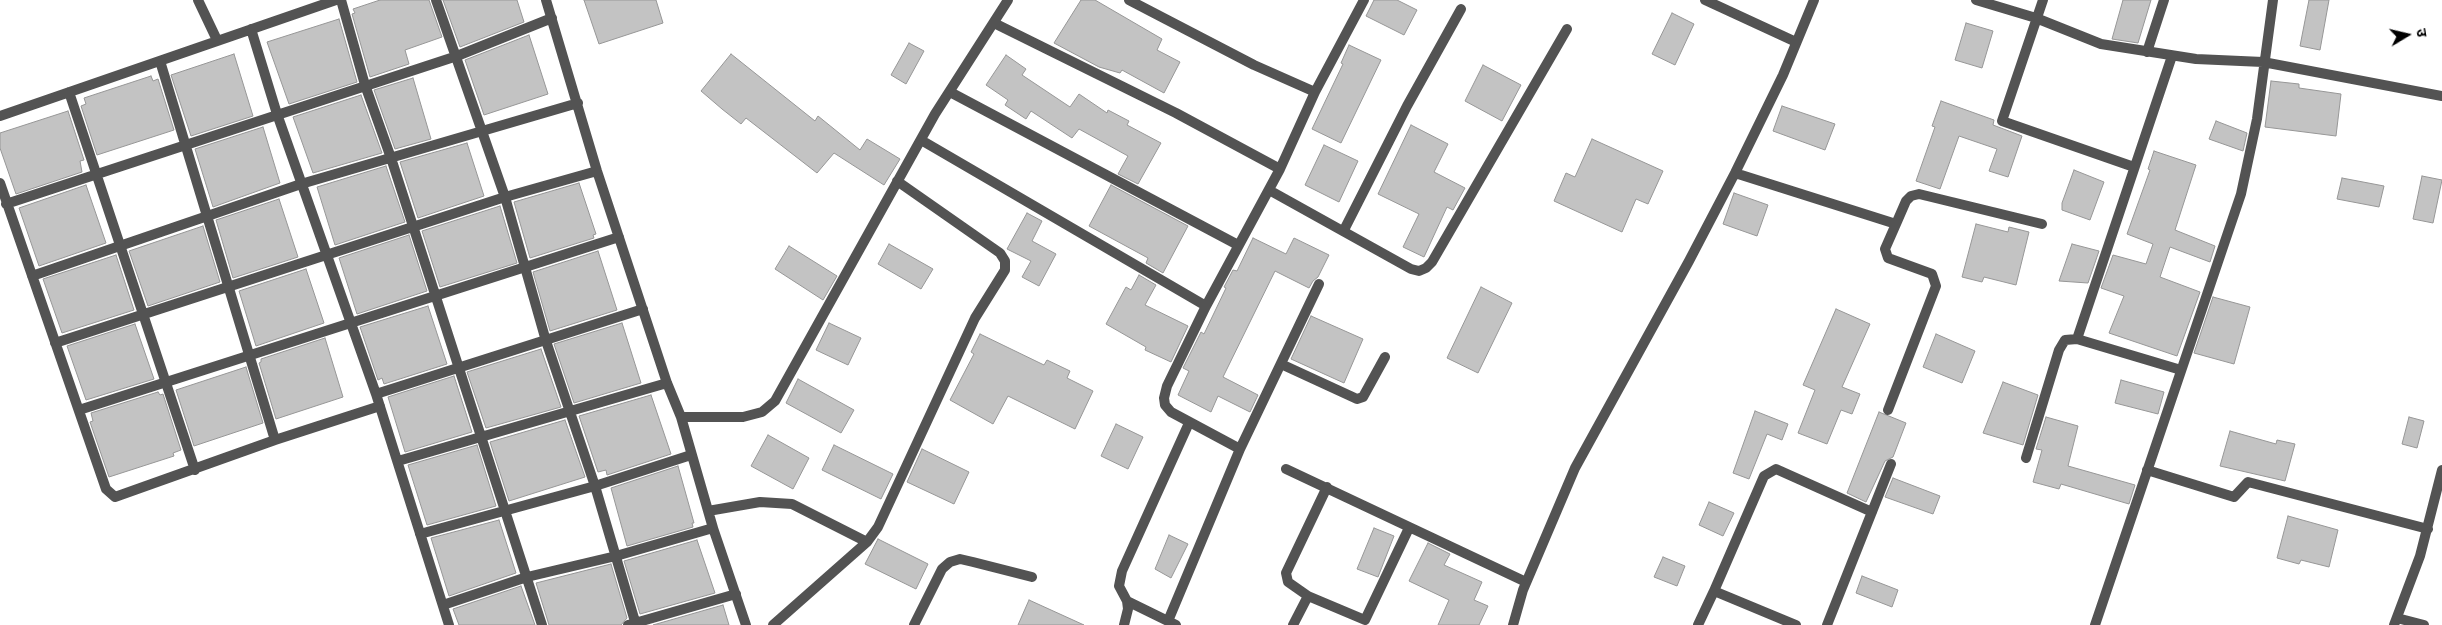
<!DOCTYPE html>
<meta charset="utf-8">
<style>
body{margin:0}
#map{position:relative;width:2442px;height:625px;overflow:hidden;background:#fff;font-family:Montserrat,"Noto Sans Devanagari",sans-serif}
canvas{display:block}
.north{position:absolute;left:2382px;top:10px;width:50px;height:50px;-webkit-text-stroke:4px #fff;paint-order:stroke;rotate:81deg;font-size:14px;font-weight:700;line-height:20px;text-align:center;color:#000}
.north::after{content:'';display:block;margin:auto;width:18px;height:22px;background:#000;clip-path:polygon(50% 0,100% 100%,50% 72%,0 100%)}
</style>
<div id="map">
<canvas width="2442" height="625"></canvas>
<div class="north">उ</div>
</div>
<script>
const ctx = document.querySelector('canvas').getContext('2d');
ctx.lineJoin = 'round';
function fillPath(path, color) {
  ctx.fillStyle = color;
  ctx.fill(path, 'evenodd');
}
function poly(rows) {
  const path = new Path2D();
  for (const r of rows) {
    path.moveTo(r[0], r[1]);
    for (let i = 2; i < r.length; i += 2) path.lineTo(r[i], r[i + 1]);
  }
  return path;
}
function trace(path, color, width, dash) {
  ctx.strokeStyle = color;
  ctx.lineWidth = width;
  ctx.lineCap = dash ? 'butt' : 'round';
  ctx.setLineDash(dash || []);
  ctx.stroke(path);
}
const building = poly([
 [380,0,429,0,442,37,405,50,409,64,370,77,352,14,355,13,353,9,380,0],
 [443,0,517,0,524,22,460,47,443,0],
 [584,0,656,0,663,23,599,44,584,0],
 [1081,0,1095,0,1162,39,1157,50,1180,62,1164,93,1122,70,1120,73,1099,67,1054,43,1081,0],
 [1374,0,1397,0,1417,10,1404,35,1366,16,1374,0],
 [2123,0,2151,0,2138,43,2112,39,2123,0],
 [2309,0,2329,0,2320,50,2300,46,2309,0],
 [1672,13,1694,24,1675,65,1652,54,1672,13],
 [339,19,357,82,289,104,267,42,339,19],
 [1966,23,1993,31,1982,68,1955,60,1966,23],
 [529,35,548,94,484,115,465,60,529,35],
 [909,43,924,51,906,84,891,75,909,43],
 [1349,45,1381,60,1341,143,1312,129,1343,64,1341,63,1349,45],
 [234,54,253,116,191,136,171,75,234,54],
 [731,54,815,121,818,116,860,150,867,139,900,159,884,185,834,153,817,173,746,118,741,124,722,109,701,91,731,54],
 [1006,55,1026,69,1022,75,1070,107,1079,94,1107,113,1108,110,1129,121,1127,125,1161,143,1138,184,1118,174,1128,156,1079,129,1072,138,1031,111,1026,119,1005,105,1008,100,986,85,1006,55],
 [1483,65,1521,85,1502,121,1465,101,1483,65],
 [151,76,153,81,158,79,174,130,97,155,81,106,86,104,84,98,151,76],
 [413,78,431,139,395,149,374,90,413,78],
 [2271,81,2299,84,2299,88,2341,94,2336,136,2265,127,2271,81],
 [361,95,382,153,313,173,293,117,361,95],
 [1941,101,1994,120,1993,125,2022,136,2008,177,1989,171,1997,149,1959,136,1940,189,1916,181,1935,127,1932,126,1941,101],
 [1782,106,1835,124,1825,150,1773,131,1782,106],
 [68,111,84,160,80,161,82,172,16,194,0,148,0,133,68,111],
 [2216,121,2247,133,2243,151,2209,139,2216,121],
 [1411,125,1448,144,1434,172,1465,188,1453,210,1447,207,1424,257,1403,247,1419,214,1378,194,1411,125],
 [263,127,280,183,213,207,195,149,263,127],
 [1592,139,1663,171,1648,204,1636,199,1622,232,1554,201,1566,173,1575,177,1592,139],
 [467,143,484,196,418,218,400,162,467,143],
 [1324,145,1358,161,1339,202,1305,185,1324,145],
 [2154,151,2196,165,2175,230,2215,246,2210,262,2170,247,2160,277,2200,292,2177,356,2109,333,2124,296,2101,288,2113,255,2146,264,2153,244,2127,234,2150,170,2148,169,2154,151],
 [386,166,405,222,335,245,317,187,386,166],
 [2074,170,2104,182,2090,220,2062,210,2062,203,2074,170],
 [2422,176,2442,180,2433,223,2413,219,2422,176],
 [2342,178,2384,186,2379,207,2337,199,2342,178],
 [579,183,596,234,593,235,594,238,530,258,514,202,579,183],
 [86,185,106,243,39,266,19,208,86,185],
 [1111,185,1188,226,1163,273,1146,263,1148,258,1089,226,1111,185],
 [1734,193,1768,205,1757,236,1723,224,1734,193],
 [279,199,298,257,233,278,216,220,279,199],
 [500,206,517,263,440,287,422,231,500,206],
 [1027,213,1042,221,1032,241,1056,254,1039,286,1022,277,1031,261,1007,249,1027,213],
 [1976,224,2008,232,2009,227,2029,232,2016,285,1984,277,1982,282,1962,277,1976,224],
 [203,226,220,282,148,306,129,251,203,226],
 [409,235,427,291,357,314,339,258,409,235],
 [1253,238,1286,254,1294,238,1329,255,1318,277,1313,281,1309,288,1275,271,1223,377,1258,395,1250,412,1218,396,1211,412,1178,395,1189,371,1183,368,1201,332,1204,334,1226,288,1224,287,1233,270,1237,271,1253,238],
 [889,244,933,269,921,289,878,264,889,244],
 [2072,244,2099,251,2088,283,2059,281,2072,244],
 [789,246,837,276,823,300,775,269,789,246],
 [598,251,617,310,550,331,533,272,598,251],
 [116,255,134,310,62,333,43,279,116,255],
 [306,269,324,323,256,346,239,291,306,269],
 [1139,275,1156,285,1145,305,1188,326,1171,362,1145,350,1146,347,1106,324,1126,287,1131,290,1139,275],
 [1481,287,1512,303,1478,373,1447,358,1481,287],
 [2213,297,2250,307,2234,364,2194,353,2213,297],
 [428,306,447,364,384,384,382,378,378,380,360,327,428,306],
 [1836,309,1870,324,1842,387,1860,394,1852,414,1841,410,1827,444,1798,433,1815,390,1803,385,1836,309],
 [1311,316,1363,339,1344,383,1291,359,1311,316],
 [622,323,641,383,574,403,554,344,622,323],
 [829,323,861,338,848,365,816,350,829,323],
 [135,324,154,379,86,400,67,346,135,324],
 [980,334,1044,365,1047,360,1070,371,1067,378,1093,391,1075,429,1008,396,993,424,950,400,974,354,971,352,980,334],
 [1936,334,1975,351,1962,383,1923,367,1936,334],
 [325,338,343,397,276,419,259,363,261,362,261,359,325,338],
 [541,349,561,407,486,428,467,372,541,349],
 [246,367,263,423,194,446,176,390,246,367],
 [454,376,472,432,405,452,388,397,454,376],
 [798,379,854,410,841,433,786,403,798,379],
 [2121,380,2164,392,2158,414,2115,403,2121,380],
 [2003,382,2038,395,2023,445,1983,433,2003,382],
 [158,392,160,395,163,394,181,450,173,453,174,456,109,477,90,422,93,421,91,413,158,392],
 [651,395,671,454,607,475,606,470,598,472,579,416,651,395],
 [1755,411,1788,424,1782,440,1767,434,1749,479,1733,473,1755,411],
 [1879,412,1906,423,1893,457,1885,461,1866,502,1847,493,1879,412],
 [2046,417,2078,426,2068,466,2135,485,2129,504,2061,484,2059,489,2033,482,2042,450,2036,449,2046,417],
 [2409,417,2424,421,2417,448,2402,444,2409,417],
 [565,420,585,477,509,501,490,442,565,420],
 [1116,424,1143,437,1128,469,1101,456,1116,424],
 [2230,431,2276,444,2277,440,2295,444,2285,481,2220,466,2230,431],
 [768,435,809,458,793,489,751,466,768,435],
 [477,445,496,506,427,525,408,465,477,445],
 [834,445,893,474,881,499,822,470,834,445],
 [922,449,969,472,954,504,907,482,922,449],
 [678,466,694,523,692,523,693,527,627,546,611,488,678,466],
 [1893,478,1940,496,1933,514,1885,497,1893,478],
 [1709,502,1734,513,1723,536,1699,525,1709,502],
 [2288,516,2338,530,2329,567,2301,560,2299,564,2277,558,2288,516],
 [499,520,516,573,449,596,431,538,499,520],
 [1374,528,1394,536,1378,577,1357,569,1374,528],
 [1169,535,1188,544,1171,578,1155,569,1169,535],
 [878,539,928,564,916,589,865,564,878,539],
 [697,540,715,593,640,614,624,561,697,540],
 [1428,543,1450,554,1444,565,1482,582,1474,600,1488,606,1479,625,1438,625,1449,600,1409,581,1428,543],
 [1663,557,1685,566,1677,586,1654,577,1663,557],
 [611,564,627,618,621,625,549,625,536,583,611,564],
 [1862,576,1898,590,1892,607,1856,593,1862,576],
 [521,586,535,625,459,625,453,609,521,586],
 [1029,600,1084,625,1018,625,1029,600],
 [723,605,729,625,653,625,723,605]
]);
fillPath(building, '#c3c3c3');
trace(building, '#979797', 1);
trace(poly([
 [198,0,217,40],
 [341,0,365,85,391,158,542,625],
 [436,0,505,197,546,341,595,486,636,625],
 [546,0,597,171,667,383,681,417,713,528,746,625],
 [1129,0,1254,65,1315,92],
 [1705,0,1796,42],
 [1976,0,2036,18,2101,44,2196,59,2263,62,2442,96],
 [2043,0,2002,121,2134,167],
 [994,23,1176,113,1280,169],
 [251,29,277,114,376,394,449,625],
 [2147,52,2164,0],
 [160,61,275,440],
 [69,92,195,470],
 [950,92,1238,245],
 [0,116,336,0],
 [921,140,1206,306],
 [1735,173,1896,224,1906,201,1911,196,1919,194,2042,224],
 [0,183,106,489,115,497,275,440,380,406],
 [1269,190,1411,269,1419,271,1426,268,1432,262,1567,29],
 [6,204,457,56,552,18],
 [1344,230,1407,106,1461,9],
 [32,276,301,184,578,103],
 [2077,339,2172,56],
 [55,343,505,197,597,171],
 [1281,364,1357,399,1363,397,1385,357],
 [376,394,643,309],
 [79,410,619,237],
 [1888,410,1936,286,1932,274,1888,258,1885,249,1896,224],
 [681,417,743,417,762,412,775,401,935,114,1008,0],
 [1240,449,1171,412,1165,405,1164,398,1167,386,1206,306,1280,169,1315,92,1364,0],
 [2026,458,2059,350,2065,340,2077,339,2181,370],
 [398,461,667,383],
 [1286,469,1526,582],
 [2147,470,2234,497,2248,482,2428,529],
 [1327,487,1286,573,1288,582,1308,596,1365,620,1409,528],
 [708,511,760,502,792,504,867,542],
 [420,534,595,486,691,455],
 [1714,591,1764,476,1776,469,1872,512],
 [1127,601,1176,625],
 [443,605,527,577,616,556,713,528],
 [2397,618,2424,625],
 [1168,621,1240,449,1319,284],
 [628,625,736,594],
 [773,625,867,542,878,527,975,318,1005,270,1005,261,1000,253,897,181],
 [914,625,942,569,950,562,960,559,973,562,1032,577],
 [1124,625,1128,609,1127,601,1119,586,1122,571,1189,423],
 [1293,625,1308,596],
 [1513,625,1523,590,1575,468,1689,261,1735,173,1783,75,1814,0],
 [1698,625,1714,591,1796,625],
 [1827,625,1891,464],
 [2095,625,2241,194,2257,119,2273,0],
 [2394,625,2420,556,2442,470]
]), '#535353', 10);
</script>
